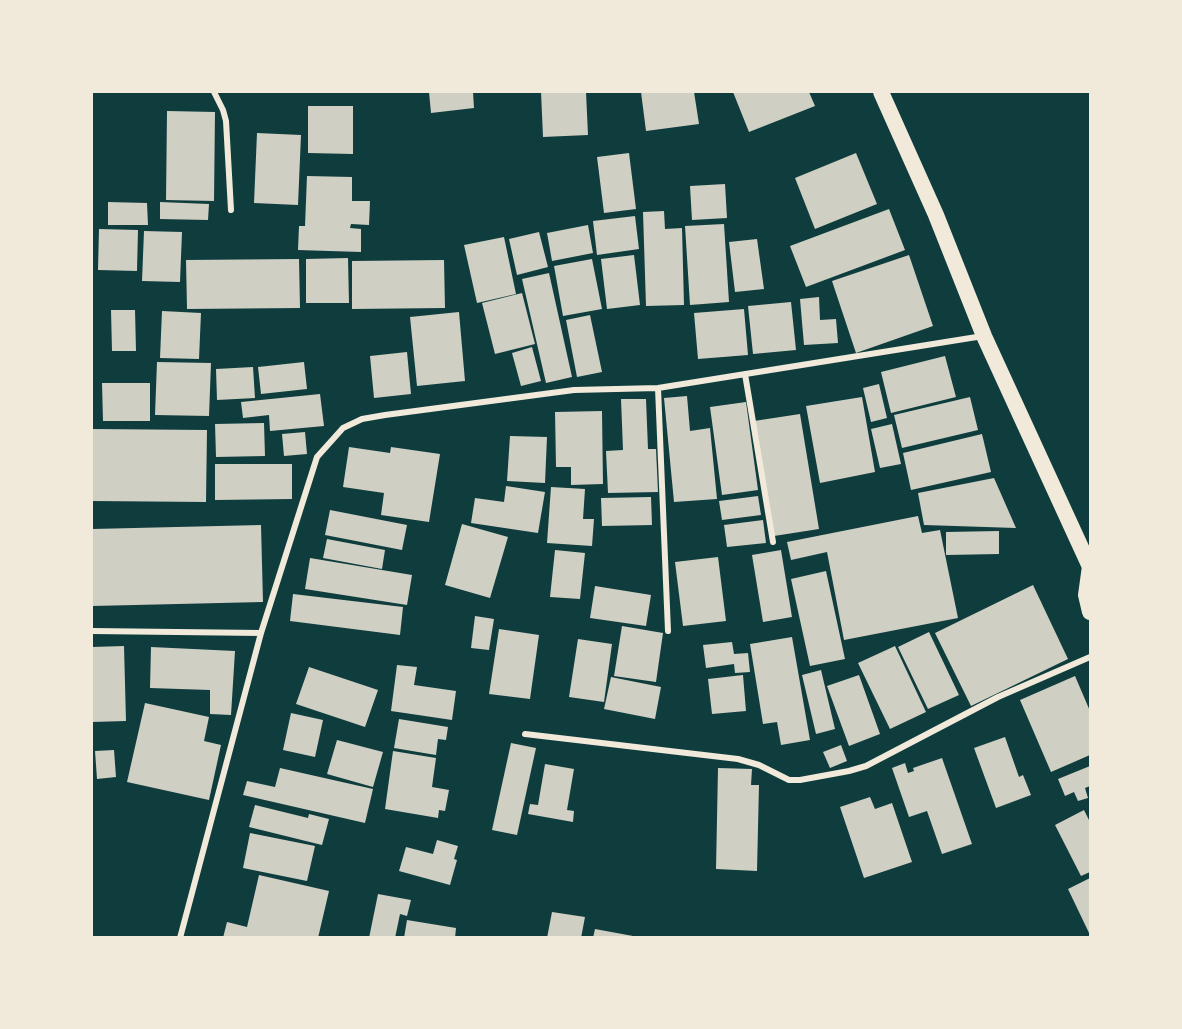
<!DOCTYPE html>
<style>
body{margin:0}
#map{position:relative;width:1182px;height:1029px;overflow:hidden;background:#0f3d3e;font-family:"Source Sans 3",sans-serif}
canvas{display:block}
.frame{position:absolute;inset:0;border:93px solid #f1e9da;pointer-events:none}
</style>
<div id="map">
<canvas width="1182" height="1029"></canvas>
<div class="frame"></div>
</div>
<script>
const ctx = document.querySelector('canvas').getContext('2d');
ctx.lineJoin = 'round';
function fillPath(path, color) {
  ctx.fillStyle = color;
  ctx.fill(path, 'evenodd');
}
function poly(rows) {
  const path = new Path2D();
  for (const r of rows) {
    path.moveTo(r[0], r[1]);
    for (let i = 2; i < r.length; i += 2) path.lineTo(r[i], r[i + 1]);
  }
  return path;
}
function trace(path, color, width, dash) {
  ctx.strokeStyle = color;
  ctx.lineWidth = width;
  ctx.lineCap = dash ? 'butt' : 'round';
  ctx.setLineDash(dash || []);
  ctx.stroke(path);
}
fillPath(poly([
 [429,92,473,92,474,108,431,113],
 [541,92,586,92,588,135,543,137],
 [641,92,694,92,699,124,646,131],
 [733,92,809,92,815,106,749,132],
 [308,106,353,106,353,154,308,153],
 [167,111,215,112,214,201,166,200],
 [257,133,301,135,298,205,254,203],
 [629,153,636,209,604,213,597,157],
 [856,153,877,204,815,229,795,178],
 [307,176,352,177,352,201,370,201,369,225,351,224,350,228,361,229,361,252,298,250,299,226,305,226],
 [725,184,727,218,692,220,690,186],
 [108,202,147,203,148,225,108,225],
 [160,202,209,204,208,220,160,219],
 [889,209,905,250,806,287,790,246],
 [664,211,665,229,682,228,684,305,646,306,643,212],
 [635,216,639,249,597,255,593,221],
 [724,224,729,302,690,305,685,226],
 [588,225,593,253,552,261,547,233],
 [99,229,138,230,137,271,98,270],
 [144,231,182,232,180,282,142,281],
 [539,232,548,267,517,275,509,239],
 [504,237,516,294,477,303,464,245],
 [757,239,764,289,735,292,729,242],
 [634,255,640,305,607,309,601,259],
 [909,255,933,326,856,353,832,281],
 [348,258,349,303,306,303,306,259],
 [299,259,300,308,187,309,186,260],
 [592,259,602,309,563,316,554,266],
 [444,260,445,308,352,309,352,261],
 [549,273,572,377,546,383,522,279],
 [522,293,535,344,495,354,482,303],
 [819,297,820,320,836,319,838,343,804,345,800,299],
 [791,302,796,350,753,354,748,306],
 [744,309,748,355,698,359,694,313],
 [111,310,135,310,136,351,112,351],
 [162,311,201,313,199,359,160,358],
 [459,312,465,381,417,386,410,317],
 [590,315,602,372,577,377,566,320],
 [532,347,541,381,521,386,512,353],
 [407,352,411,394,374,398,370,356],
 [945,356,956,397,891,413,881,372],
 [157,362,211,363,209,416,155,415],
 [304,362,307,389,261,394,258,367],
 [253,367,255,398,217,400,216,369],
 [102,383,150,383,150,421,103,421],
 [879,384,887,418,871,422,863,388],
 [320,394,324,426,270,431,269,415,243,418,241,402],
 [687,396,690,431,710,428,717,499,674,502,664,398],
 [862,397,875,472,820,483,806,406],
 [970,397,978,430,902,448,894,415],
 [621,399,646,399,648,449,656,449,658,492,608,493,606,451,623,450],
 [746,402,758,490,722,495,710,407],
 [602,411,603,484,571,485,571,467,556,467,555,412],
 [800,414,819,529,774,536,754,421],
 [264,423,265,456,216,457,215,424],
 [892,424,901,464,880,468,871,429],
 [92,429,207,430,206,502,92,501],
 [305,432,307,454,284,456,282,434],
 [982,434,991,472,911,490,903,453],
 [510,436,547,437,545,483,507,481],
 [349,447,390,453,391,447,440,454,429,522,381,515,384,493,343,487],
 [215,464,292,464,292,499,215,500],
 [994,478,1016,528,924,525,918,493],
 [506,486,545,492,538,533,471,523,475,498,504,502],
 [551,487,585,489,583,519,594,519,592,546,547,543],
 [758,496,761,515,722,520,719,501],
 [651,497,652,525,602,526,601,498],
 [330,510,407,525,402,550,325,535],
 [918,516,922,533,940,530,958,618,844,640,827,552,791,560,787,542],
 [763,520,766,543,727,547,724,525],
 [462,524,508,537,490,598,445,585],
 [261,525,263,602,92,606,92,529],
 [999,531,999,554,946,555,946,532],
 [327,539,385,550,382,569,323,558],
 [555,550,585,553,580,599,550,597],
 [781,550,792,617,763,622,752,555],
 [718,557,726,621,683,626,675,562],
 [310,558,412,575,407,605,305,589],
 [826,571,845,659,810,666,791,579],
 [1033,585,1068,659,971,706,935,633],
 [595,586,651,595,646,626,590,618],
 [293,594,403,607,400,635,290,621],
 [475,616,494,619,489,650,471,648],
 [622,626,663,633,656,682,614,676],
 [499,629,539,635,530,699,489,694],
 [929,632,959,695,928,709,898,647],
 [792,637,810,740,781,745,777,722,763,724,750,644],
 [578,639,612,644,604,702,569,697],
 [732,642,734,654,748,653,750,672,735,673,734,664,706,668,703,645],
 [124,646,126,721,92,722,92,647],
 [895,646,926,712,890,729,858,663],
 [151,647,235,651,231,715,210,714,210,690,150,688],
 [397,665,417,667,414,685,456,691,452,720,391,711],
 [309,667,378,690,365,727,296,704],
 [821,670,835,729,816,734,802,675],
 [743,675,746,711,712,714,708,679],
 [859,675,880,734,849,746,827,686],
 [1075,676,1090,711,1090,755,1051,772,1020,700],
 [611,677,661,687,655,719,604,709],
 [145,703,209,717,204,741,221,745,209,800,127,782],
 [291,713,323,720,315,757,283,750],
 [399,719,448,727,446,740,438,739,436,755,394,748],
 [1005,737,1019,777,1023,775,1031,795,996,808,974,748],
 [337,740,383,752,373,787,327,774],
 [511,743,536,748,517,835,492,830],
 [841,745,847,761,830,768,823,752],
 [114,750,116,777,97,779,95,751],
 [393,751,436,758,432,787,449,790,445,811,439,810,438,818,385,809],
 [942,758,972,844,942,854,927,811,909,817,892,768,905,763,908,773,914,771,913,768],
 [545,764,574,769,567,810,574,811,573,822,528,814,530,804,538,805],
 [1090,766,1090,786,1085,788,1088,798,1078,801,1074,792,1065,796,1058,779],
 [280,768,373,789,365,823,243,795,247,781,275,787],
 [718,768,752,769,751,785,759,785,757,871,716,869],
 [870,797,875,809,892,803,912,862,864,878,840,807],
 [255,805,308,818,309,814,329,819,322,845,249,827],
 [1084,810,1090,822,1090,872,1081,876,1055,825],
 [250,833,315,846,307,881,243,868],
 [437,840,458,846,454,859,457,860,450,885,399,871,406,847,433,854],
 [259,875,329,891,318,938,288,938,288,936,285,936,285,938,223,938,227,922,247,927],
 [1090,878,1090,935,1068,889],
 [378,894,411,900,407,916,400,914,395,938,369,938],
 [552,912,585,917,581,938,547,938],
 [407,920,456,928,455,938,404,938],
 [595,929,633,936,632,938,593,938]
]), '#cfcfc3');
trace(poly([
 [214,92,223,110,226,121,231,210],
 [745,374,773,542],
 [658,388,668,631],
 [92,631,261,633],
 [525,734,738,759,759,765,789,780,800,780,849,771,866,766,998,697,1090,657],
 [180,938,261,633,317,457,343,428,362,419,385,415,574,390,658,388,983,336]
]), '#f1e9da', 6);
trace(poly([
 [881,92,936,215,984,336,1090,567],
 [1090,566,1086,595,1090,612]
]), '#f1e9da', 16);
</script>
